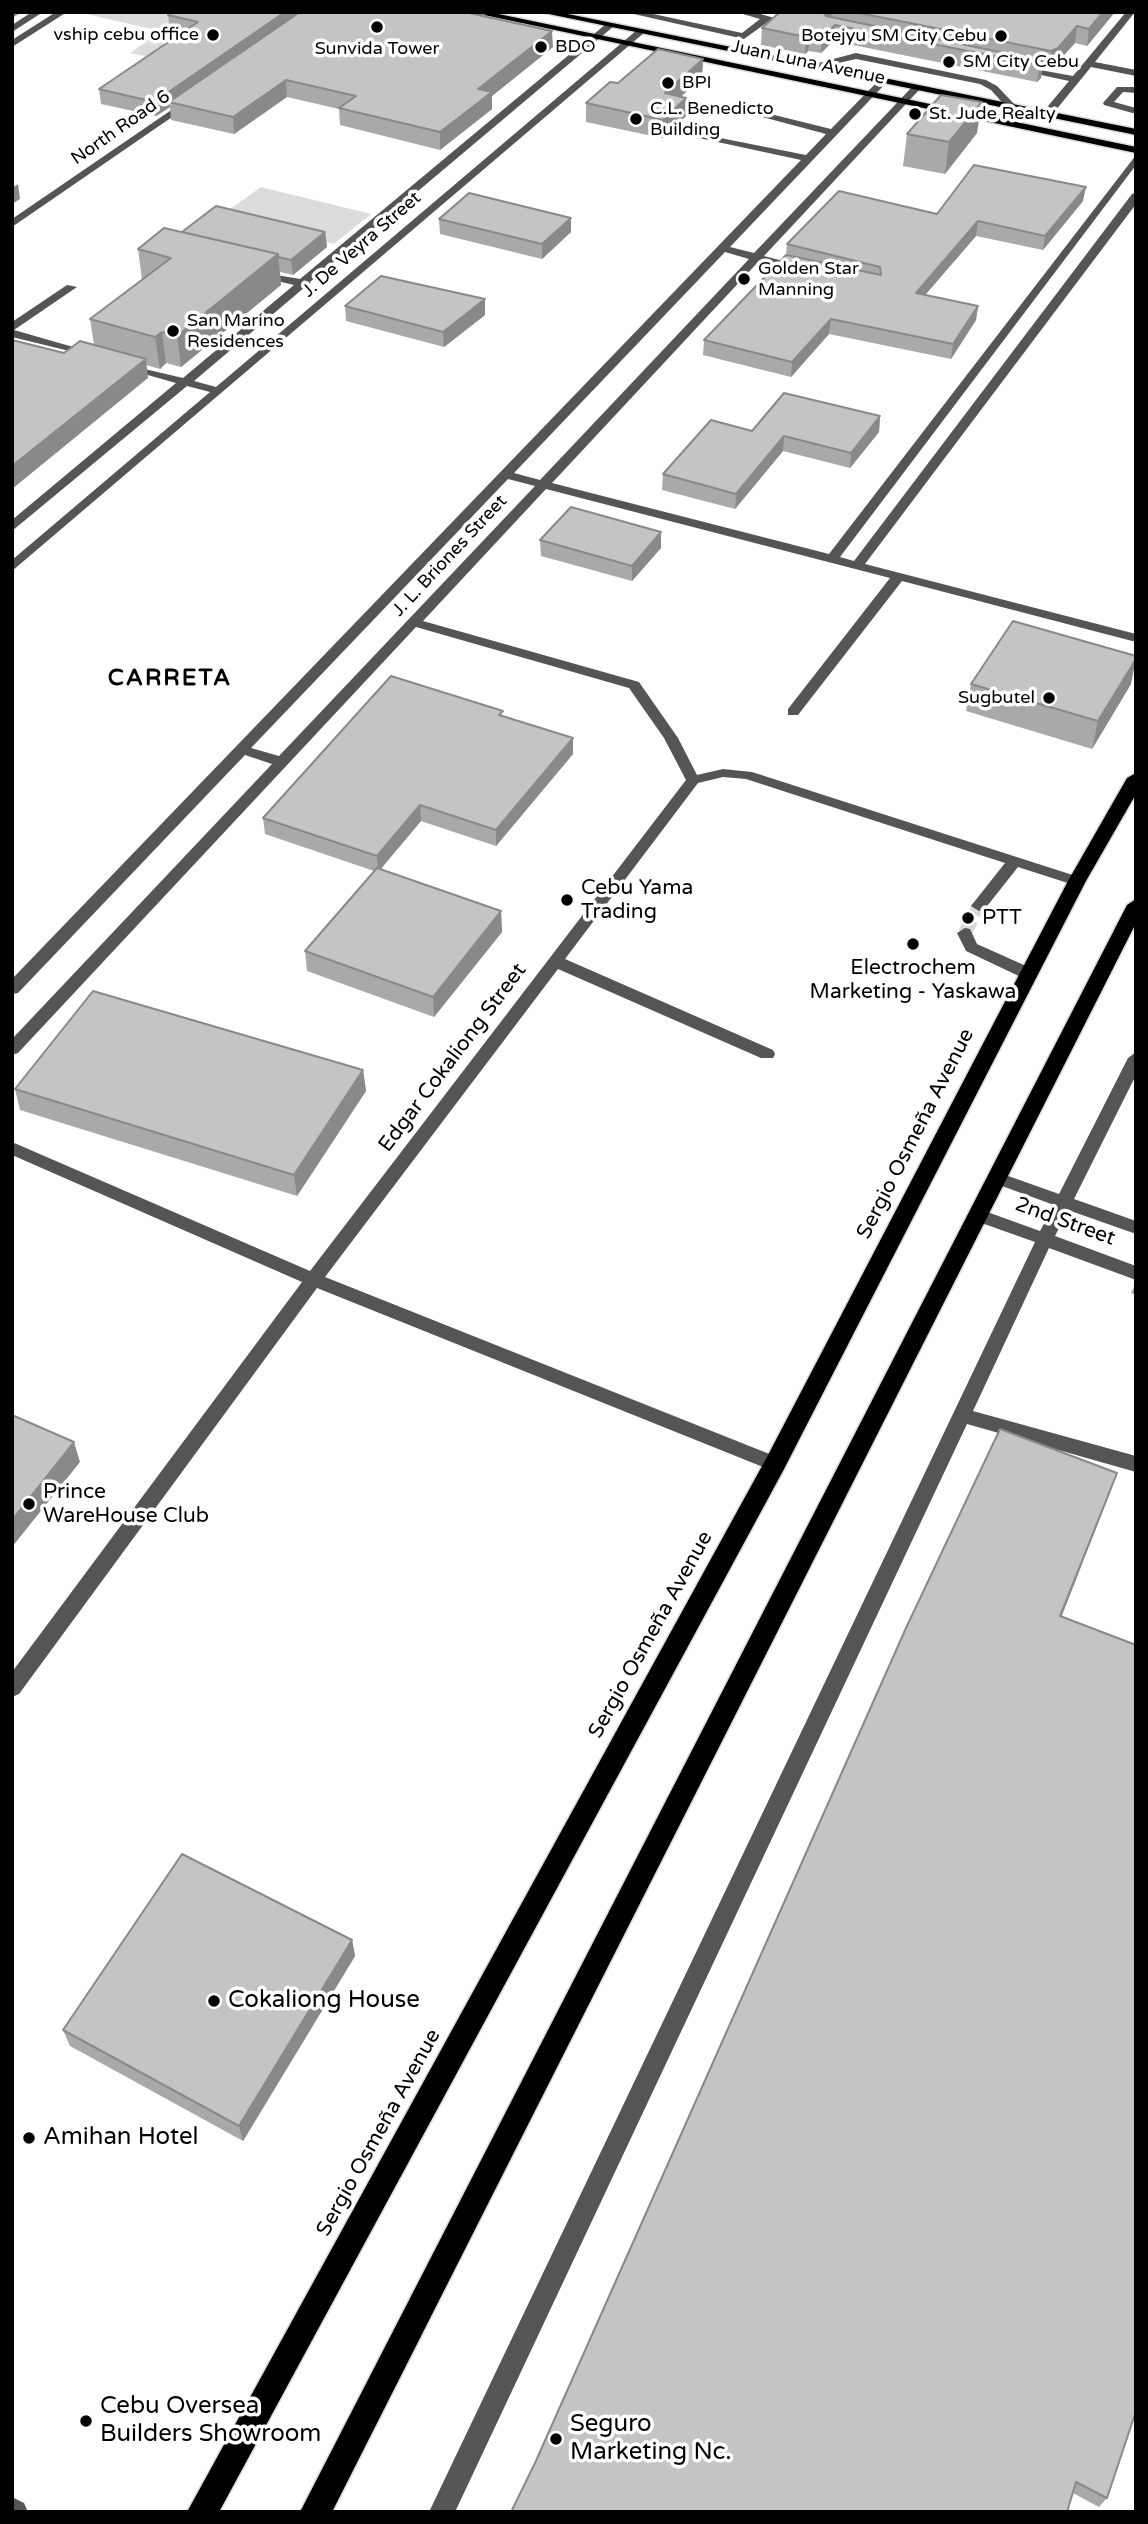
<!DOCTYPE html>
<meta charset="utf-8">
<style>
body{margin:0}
#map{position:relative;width:1148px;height:2524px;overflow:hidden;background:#fff;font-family:"Varela Round",sans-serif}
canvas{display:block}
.frame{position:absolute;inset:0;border:14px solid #000;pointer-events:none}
</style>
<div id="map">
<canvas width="1148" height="2524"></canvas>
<div class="frame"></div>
</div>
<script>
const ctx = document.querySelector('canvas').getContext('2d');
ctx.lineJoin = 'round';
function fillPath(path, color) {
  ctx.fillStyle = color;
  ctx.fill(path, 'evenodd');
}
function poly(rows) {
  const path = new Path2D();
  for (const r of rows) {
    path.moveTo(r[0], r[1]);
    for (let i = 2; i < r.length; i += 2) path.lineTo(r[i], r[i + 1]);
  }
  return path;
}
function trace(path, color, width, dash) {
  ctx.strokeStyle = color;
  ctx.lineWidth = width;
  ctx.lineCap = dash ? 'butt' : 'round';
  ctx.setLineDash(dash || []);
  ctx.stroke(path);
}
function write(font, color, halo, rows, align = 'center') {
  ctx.font = font + ' "Varela Round",sans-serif';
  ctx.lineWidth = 7;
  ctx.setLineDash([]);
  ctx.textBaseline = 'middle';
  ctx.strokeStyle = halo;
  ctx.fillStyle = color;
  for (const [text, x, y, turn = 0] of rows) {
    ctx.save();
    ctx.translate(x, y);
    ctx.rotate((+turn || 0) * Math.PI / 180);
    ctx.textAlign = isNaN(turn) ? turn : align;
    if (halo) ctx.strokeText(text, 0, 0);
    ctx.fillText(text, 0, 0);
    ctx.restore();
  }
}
fillPath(poly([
 [90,12,190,12,163,31,240,48,209,70,130,53,161,31,86,14],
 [261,187,371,214,334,244,222,215]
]), '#dcdcdc');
trace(poly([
 [965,933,979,906]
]), '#d9d9d9', 14, [14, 7]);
const major = poly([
 [470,12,489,12,1136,147,1136,153,470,12],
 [539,12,558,12,1136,129,1136,135,539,12]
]);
const highway = poly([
 [1136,773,1136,794,1086,881,783,1471,219,2512,187,2512,767,1457,1068,881,1127,778,1136,773],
 [1136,899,1136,923,332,2512,300,2512,1127,905,1136,899]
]);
trace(major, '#dbdbdb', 3);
trace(highway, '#dbdbdb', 3);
fillPath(poly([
 [32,12,43,12,12,32,12,25,32,12],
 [56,12,67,12,12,47,12,40,56,12],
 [625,12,644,12,742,33,760,19,736,12,754,12,781,20,776,23,769,21,744,39,625,12],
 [1126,12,1135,12,1095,62,1136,70,1136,76,1091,67,1051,116,1043,116,1043,112,1069,81,1018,70,1018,66,1073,76,1126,12],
 [606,24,614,26,310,282,310,286,305,287,194,381,216,387,637,30,645,32,12,571,12,560,210,392,187,386,12,531,12,520,176,383,123,368,123,364,183,378,294,285,253,275,253,271,300,279,606,24],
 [856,53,986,80,997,86,1018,108,1009,110,991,90,980,84,856,59,808,70,803,67,856,53],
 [879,80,887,82,730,247,754,253,913,86,919,86,919,90,764,256,806,267,806,271,759,261,552,483,829,554,1136,155,1136,165,840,557,854,561,1132,194,1136,193,1136,204,865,564,1136,634,1136,642,902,581,798,715,788,715,788,709,890,578,546,489,423,621,639,682,678,738,697,775,723,769,752,772,1082,878,1085,881,1077,886,1018,867,984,910,979,911,971,906,1005,863,746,779,723,777,698,783,565,959,773,1050,775,1054,773,1058,761,1058,558,969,325,1277,782,1459,784,1464,782,1469,775,1472,768,1469,317,1288,19,1694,12,1697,12,1672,302,1282,12,1155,12,1142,310,1271,686,780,664,738,629,688,416,627,18,1053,12,1055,12,1039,272,764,245,755,18,993,12,994,12,979,801,160,685,135,685,131,806,155,826,134,725,107,730,104,831,129,879,80],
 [725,252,749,259,540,480,514,473,725,252],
 [508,479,535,486,279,756,251,748,508,479],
 [1117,87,1136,87,1136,93,1123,92,1114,102,1136,108,1136,114,1104,105,1103,103,1117,87],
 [186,100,194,102,12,227,12,219,186,100],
 [67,285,77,287,14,330,94,353,94,357,12,337,12,322,67,285],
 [965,928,970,929,977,944,1035,970,1037,974,1035,978,1023,978,966,951,957,933,965,928],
 [1136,1052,1136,1075,1074,1199,1136,1221,1136,1234,1068,1210,1055,1236,1136,1266,1136,1280,1049,1248,973,1411,1136,1456,1136,1472,967,1424,455,2512,429,2512,1035,1242,973,1220,970,1215,979,1209,1040,1231,1054,1205,991,1182,989,1178,997,1172,1059,1194,1128,1058,1136,1052],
 [12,2497,24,2503,28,2512,12,2512,12,2497]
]), '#555');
fillPath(major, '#000');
fillPath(highway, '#000');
fillPath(poly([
 [173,12,485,12,485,17,553,47,492,96,492,109,440,150,340,125,339,109,287,97,234,134,171,120,170,107,156,116,101,104,99,89,183,32,170,29,168,15],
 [780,12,1115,12,1087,46,1075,43,1055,65,1048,68,1042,67,1041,78,1037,82,833,41,821,53,808,51,805,54,761,45,762,28],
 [703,59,702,77,681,97,686,98,686,116,662,138,586,122,586,103,618,83],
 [977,133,945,174,903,166,907,134],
 [1083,201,1043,250,976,236,925,295,978,306,976,320,951,359,829,334,791,377,703,355,704,340,786,255,787,244],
 [571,218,571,232,542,259,440,234,439,219],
 [182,232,325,232,327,247,293,275,280,272,281,285,181,367,166,363,160,369,146,365,148,378,64,353,94,345,90,319,142,280,138,249],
 [485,299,485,315,444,347,346,321,345,306],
 [880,416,879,432,850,468,783,451,735,509,662,490,663,474,752,431],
 [540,540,661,548,632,581,541,556],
 [971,684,1131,684,1092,749,966,711],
 [503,716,573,754,496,846,421,821,380,870,501,911,502,932,434,1017,307,971,305,951,374,871,265,834,263,818],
 [363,1070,366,1091,297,1196,20,1110,15,1089],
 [1136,1282,1136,1295,1131,1293],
 [1117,1473,1111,1490,1061,1617,1107,2498,1099,2507,1073,2493,511,2512],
 [352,1940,355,1956,243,2141,70,2046,63,2030]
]), '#a9a9a9');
fillPath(poly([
 [12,12,22,12,12,18],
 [285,12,306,12,169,102,170,107,156,116,154,102],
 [470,12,485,12,485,18,469,13],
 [825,12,832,12,831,24,822,29],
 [1103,12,1115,12,1087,46,1089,29],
 [835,25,833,41,821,53,822,37],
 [1077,26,1075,43,1055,65,1048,68,1051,51],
 [552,31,553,47,492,96,492,109,440,150,440,132,478,89],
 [810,34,808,51,805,54,806,37],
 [703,59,702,77,664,112,665,93],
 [1043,61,1041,78,1037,82,1040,65],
 [286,80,287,97,234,134,233,117],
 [686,98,686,116,662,138,663,120],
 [982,102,977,133,945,174,949,142],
 [18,184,20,199,12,204,12,188],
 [1086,187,1083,201,1043,250,1045,236],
 [571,218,571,232,542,259,542,244],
 [978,221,976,236,914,308,916,293],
 [325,232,327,247,293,275,291,260],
 [278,254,281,285,181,367,177,336],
 [485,299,485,315,444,347,443,332],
 [978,306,976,320,951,359,953,344],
 [831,319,829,334,791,377,792,362],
 [162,332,166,363,160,369,155,337],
 [146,359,148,378,12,489,12,466],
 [880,416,879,432,850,468,851,453],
 [784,436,783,451,735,509,736,494],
 [661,532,661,548,632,581,632,566],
 [1136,659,1131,684,1092,749,1098,721],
 [573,738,573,754,496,846,496,830],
 [420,805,421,821,378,872,377,856],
 [501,911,502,932,434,1017,433,997],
 [363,1070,366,1091,297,1196,294,1175],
 [74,1442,80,1462,12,1547,12,1520],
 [1117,1473,1111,1490,1055,1633,1060,1616],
 [352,1940,355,1956,243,2141,239,2126]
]), '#898989');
const building = poly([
 [173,12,285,12,154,102,99,89,198,22,168,15,173,12],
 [300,12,470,12,469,13,552,31,478,89,492,92,440,132,339,108,356,96,286,80,233,117,169,102,300,12],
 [780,12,825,12,824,13,826,16,1043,61,1040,65,835,25,822,37,810,34,806,37,762,28,780,12],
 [854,12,1103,12,1089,29,1077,26,1058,48,1051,51,854,12],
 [658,49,703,59,665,93,686,98,663,120,586,103,610,82,618,83,658,49],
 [941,95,982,102,949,142,907,134,941,95],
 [974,165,1086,187,1045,236,978,221,916,293,978,306,953,344,831,319,792,362,704,340,786,255,881,275,880,267,787,244,839,191,937,214,974,165],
 [469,193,571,218,542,244,439,219,469,193],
 [216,206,325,232,291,260,278,257,278,254,182,232,216,206],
 [164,228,278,254,177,336,162,332,155,337,90,319,171,258,138,249,164,228],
 [381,276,485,299,443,332,345,306,381,276],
 [12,340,64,353,80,341,146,359,12,466,12,340],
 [784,393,880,416,851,453,784,436,736,494,663,474,711,420,752,431,784,393],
 [571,507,661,532,632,566,540,540,571,507],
 [1013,621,1136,656,1136,659,1098,721,971,684,1013,621],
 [391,676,503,711,499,715,573,738,496,830,420,805,377,856,263,818,391,676],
 [377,868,501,911,433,997,305,951,377,868],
 [93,991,363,1070,294,1175,15,1089,93,991],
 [12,1415,74,1442,12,1520,12,1415],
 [1000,1429,1117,1473,1060,1616,1136,1645,1136,2411,1107,2498,1076,2482,1067,2512,511,2512,535,2463,906,1628,1000,1429],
 [182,1854,352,1940,239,2126,63,2030,182,1854]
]);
fillPath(building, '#c4c4c4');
trace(building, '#898989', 2);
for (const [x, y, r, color] of [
 [377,27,7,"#000"],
 [213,35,7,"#000"],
 [1001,36,7,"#000"],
 [541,47,7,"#000"],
 [949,62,7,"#000"],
 [668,83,7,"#000"],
 [915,114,7,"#000"],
 [636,119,7,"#000"],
 [744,279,7,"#000"],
 [173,331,7,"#000"],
 [1049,698,7,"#000"],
 [567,900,7,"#000"],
 [968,918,7,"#000"],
 [913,944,7,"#000"],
 [29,1504,7,"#000"],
 [214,2001,7,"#000"],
 [29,2138,7,"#000"],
 [86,2421,7,"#000"],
 [556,2439,7,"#000"]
]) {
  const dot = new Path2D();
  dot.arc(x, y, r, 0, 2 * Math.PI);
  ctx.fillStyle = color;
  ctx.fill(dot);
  trace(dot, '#fff', 2.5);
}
write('18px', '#000', '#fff', [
 ["vship cebu office",199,35,"right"],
 ["Botejyu SM City Cebu",987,36,"right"],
 ["BDO",555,47],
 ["Sunvida Tower",377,49,"center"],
 ["SM City Cebu",963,62],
 ["BPI",682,83],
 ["C.L. Benedicto",650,109],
 ["Building",650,130],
 ["St. Jude Realty",929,114],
 ["Golden Star",758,269],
 ["Manning",758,290],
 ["San Marino",187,321],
 ["Residences",187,342],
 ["Sugbutel",1035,698,"right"]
], 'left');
write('18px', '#000', '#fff', [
 ["Juan Luna Avenue",808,63,12],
 ["North Road 6",121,128,-35],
 ["J. De Veyra Street",362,245,-41],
 ["J. L. Briones Street",450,556,-47]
]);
write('21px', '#000', '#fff', [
 ["Cebu Yama",581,888],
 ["Trading",581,912],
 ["PTT",982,918],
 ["Electrochem",913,968,"center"],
 ["Marketing - Yaskawa",913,992,"center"],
 ["Prince",43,1492],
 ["WareHouse Club",43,1516]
], 'left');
write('21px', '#000', '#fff', [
 ["Edgar Cokaliong Street",453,1058,-53],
 ["Sergio Osmeña Avenue",916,1134,-63],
 ["2nd Street",1065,1222,20],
 ["Sergio Osmeña Avenue",651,1635,-61],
 ["Sergio Osmeña Avenue",379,2133,-61]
]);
ctx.letterSpacing = '2px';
write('bold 23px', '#000', '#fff', [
 ["CARRETA",170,679]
]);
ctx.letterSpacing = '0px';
write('24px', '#000', '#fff', [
 ["Cokaliong House",228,2001],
 ["Amihan Hotel",43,2138],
 ["Cebu Oversea",100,2407],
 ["Builders Showroom",100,2435],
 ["Seguro",570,2425],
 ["Marketing Nc.",570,2453]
], 'left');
</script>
